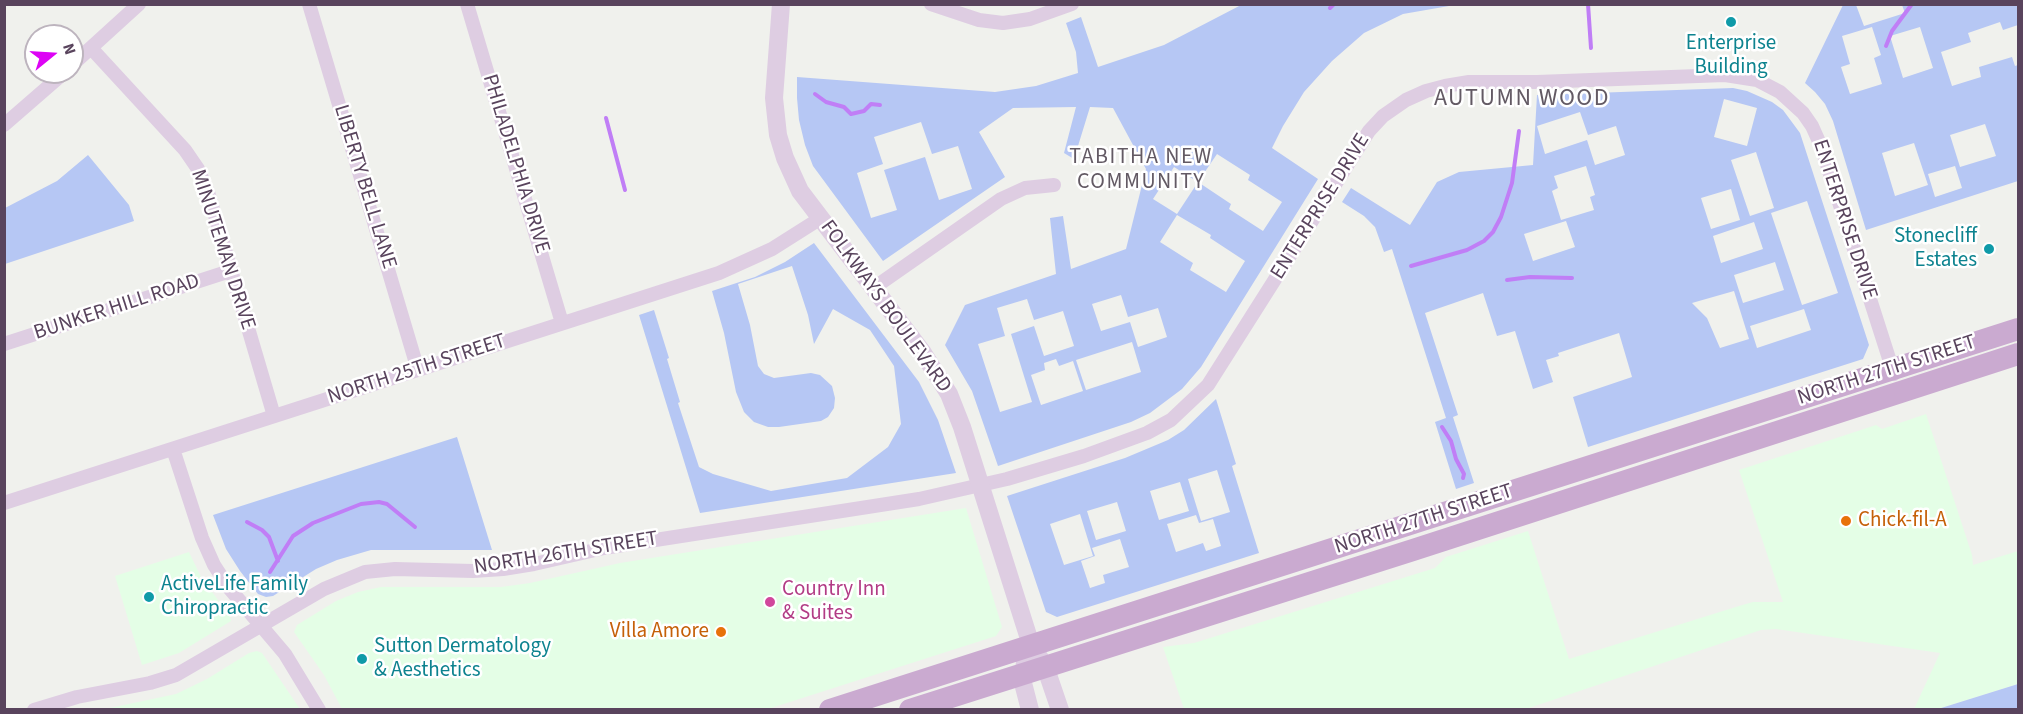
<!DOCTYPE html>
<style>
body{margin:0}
#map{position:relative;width:2023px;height:714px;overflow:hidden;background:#f0f1ed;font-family:"Source Sans 3",sans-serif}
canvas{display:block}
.frame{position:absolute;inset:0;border:6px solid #59445d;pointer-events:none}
.north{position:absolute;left:24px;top:24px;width:60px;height:60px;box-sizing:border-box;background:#fff;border:2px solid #bdb4be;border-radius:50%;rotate:72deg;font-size:16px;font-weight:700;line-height:24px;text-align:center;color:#59445d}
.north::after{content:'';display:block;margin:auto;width:21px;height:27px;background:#dd04f5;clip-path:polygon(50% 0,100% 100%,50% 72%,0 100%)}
</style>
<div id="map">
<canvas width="2023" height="714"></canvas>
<div class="frame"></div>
<div class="north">N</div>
</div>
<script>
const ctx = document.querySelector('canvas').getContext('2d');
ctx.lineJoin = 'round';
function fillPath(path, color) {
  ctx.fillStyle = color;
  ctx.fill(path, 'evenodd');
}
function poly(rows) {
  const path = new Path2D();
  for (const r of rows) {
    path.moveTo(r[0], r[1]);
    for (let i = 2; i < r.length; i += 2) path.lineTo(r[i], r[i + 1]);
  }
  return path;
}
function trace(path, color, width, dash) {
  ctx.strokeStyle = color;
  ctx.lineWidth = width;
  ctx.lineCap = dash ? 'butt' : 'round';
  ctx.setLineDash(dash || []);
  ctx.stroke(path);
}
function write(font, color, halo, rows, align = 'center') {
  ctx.font = font + ' "Source Sans 3",sans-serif';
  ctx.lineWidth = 5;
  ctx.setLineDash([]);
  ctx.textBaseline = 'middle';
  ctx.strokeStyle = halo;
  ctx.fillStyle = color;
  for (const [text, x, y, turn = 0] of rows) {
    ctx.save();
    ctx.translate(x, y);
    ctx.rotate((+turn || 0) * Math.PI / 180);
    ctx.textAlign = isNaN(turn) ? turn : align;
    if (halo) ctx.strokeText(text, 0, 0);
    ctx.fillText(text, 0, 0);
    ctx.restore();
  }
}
fillPath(poly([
 [1926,414,1972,555,1973,565,2018,551,2018,684,1938,709,1914,709,1940,653,1776,629,1761,630,1523,710,1184,709,1163,647,1194,643,1435,568,1446,557,1528,531,1569,659,1739,606,1753,602,1783,602,1739,470,1876,425,1882,429],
 [966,508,1002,627,996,636,768,709,342,709,324,675,294,632,297,625,336,601,358,592,381,587,501,587,530,583,620,563],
 [189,552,201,577,230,616,231,621,179,653,142,665,115,576],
 [257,651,262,653,300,709,105,709,176,694,207,679,249,653]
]), '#e4fee6');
fillPath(poly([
 [1243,4,1481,5,1449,6,1403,14,1364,33,1332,61,1304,92,1283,126,1272,148,1318,179,1201,367,1182,389,1150,413,1131,422,998,466,972,391,945,345,965,305,1056,274,1050,218,1063,216,1071,269,1126,249,1146,169,1113,108,1090,107,1074,159,1064,153,1076,107,1013,108,979,132,1005,177,883,261,813,166,805,145,799,120,797,98,797,77,995,92,1036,86,1078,73,1076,52,1066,23,1081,17,1098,67,1164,45],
 [921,122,932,154,958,146,972,189,939,200,925,157,884,170,897,210,871,218,857,173,883,164,874,137],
 [1217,154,1250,175,1248,180,1282,202,1263,231,1229,209,1231,204,1198,182],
 [1174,167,1198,182,1177,214,1153,199],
 [1177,215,1211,235,1210,238,1245,261,1226,292,1190,270,1193,263,1160,242],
 [1121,295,1128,317,1158,308,1167,337,1138,347,1130,322,1101,331,1092,304],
 [1027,299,1034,320,1063,311,1074,346,1044,356,1034,326,1011,334,1032,402,1000,412,978,344,1005,336,997,308],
 [1132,342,1141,372,1086,390,1076,360],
 [1056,359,1059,366,1073,361,1083,391,1041,405,1031,375,1045,370,1044,363],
 [1843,5,1856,5,1864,26,1905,13,1902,5,2018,5,2018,25,2003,30,2000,22,1968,33,1971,42,1941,52,1952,86,1981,77,1979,67,2012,57,2015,66,2018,65,2018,181,1866,230,1833,121,1825,104,1815,92,1805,83],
 [1872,27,1881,55,1874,58,1882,84,1850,94,1841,67,1850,64,1842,36],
 [1920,27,1933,68,1903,78,1890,36],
 [1985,124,1996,156,1960,167,1950,135],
 [1914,143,1928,185,1895,196,1882,153],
 [1955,166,1962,188,1935,197,1928,174],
 [1733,88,1747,91,1772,102,1783,110,1800,133,1869,345,1863,359,1588,447,1573,397,1632,377,1619,333,1558,353,1559,356,1546,360,1553,382,1533,389,1515,331,1497,336,1483,293,1425,313,1458,415,1453,417,1474,483,1456,489,1435,422,1446,418,1392,249,1384,252,1375,227,1364,216,1342,202,1351,188,1410,225,1437,182,1459,172,1533,165,1537,95],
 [1724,99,1757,108,1747,146,1714,137],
 [1580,112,1588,135,1616,126,1625,155,1595,165,1587,140,1545,154,1537,126],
 [1756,152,1774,208,1750,216,1731,160],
 [1586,166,1595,195,1590,197,1594,210,1561,220,1552,191,1558,188,1554,176],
 [1731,189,1740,220,1711,229,1701,198],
 [1807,201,1838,293,1802,305,1771,213],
 [1566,221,1575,247,1533,261,1524,234],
 [1754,222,1763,249,1721,263,1713,236],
 [1775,262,1784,290,1743,303,1734,275],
 [1734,291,1749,339,1720,348,1707,318,1692,303],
 [1804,309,1811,330,1757,348,1750,326],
 [88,155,129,205,134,221,5,264,5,208,57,181],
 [814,243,919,382,938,420,956,473,700,513,639,315,654,310,669,358,667,359,680,402,678,403,699,467,713,474,771,491,847,478,888,447,901,424,894,366,870,330,833,309,814,344,808,315,792,266,738,284,750,325,758,366,764,374,774,378,811,373,820,375,832,386,835,398,834,408,828,417,821,421,779,427,768,427,754,422,744,412,736,392,724,333,712,291,755,277,785,262],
 [1216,399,1236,464,1232,466,1259,553,1057,617,1046,612,1007,496,1125,458,1168,440,1184,430],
 [1217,470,1230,512,1201,521,1188,479],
 [1180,482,1189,511,1159,520,1150,491],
 [1117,502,1126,531,1096,540,1087,511],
 [1080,514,1093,556,1064,565,1050,524],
 [1196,515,1199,523,1213,519,1221,546,1206,551,1203,543,1176,552,1167,524],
 [1120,539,1129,567,1103,575,1105,583,1090,588,1081,561,1095,556,1092,548],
 [457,437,492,550,371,550,337,560,316,569,273,596,266,597,258,594,240,571,226,549,213,515],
 [2018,684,2018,709,1938,709]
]), '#b6c7f4');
trace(poly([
 [1588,4,1591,48],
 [1330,8,1334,4],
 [1886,46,1892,31,1912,4],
 [815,94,826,102,844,107,851,114,864,111,871,104,880,105],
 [606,118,625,190],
 [1411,266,1467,250,1484,241,1493,232,1501,217,1512,183,1519,131],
 [1507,280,1530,277,1572,278],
 [1442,427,1451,441,1456,459,1464,474,1463,478],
 [247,522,262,530,269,537,278,561],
 [270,572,293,536,313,523,361,504,379,502,387,504,415,527]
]), '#c07ef6', 4);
trace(poly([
 [309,4,418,370],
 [467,4,562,323],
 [931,4,979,20,1003,23,1030,19,1072,4],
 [91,48,185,150,198,169,208,192,274,416],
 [72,65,139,4],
 [4,125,65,72],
 [875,287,1001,199,1025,188,1054,185],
 [4,344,230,271],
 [173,449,202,538,214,565,229,588,285,654,319,710],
 [4,503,719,273,772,249,821,218],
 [34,710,77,697,150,683,176,675,324,589,365,572,395,569,473,571,503,569,534,564,604,548,919,499,1007,479,1084,456,1147,433,1171,420,1208,385,1369,131,1383,116,1406,100,1426,91,1445,86,1469,82,1537,82,1725,75,1757,80,1780,92,1803,113,1812,126,1821,146,1894,374]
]), '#decde2', 14);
trace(poly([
 [781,4,774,98,778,135,785,158,800,191,923,353,949,394,962,427,1031,645,1045,666,1060,710],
 [1025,661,1023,683,1030,710]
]), '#decde2', 18);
trace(poly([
 [830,710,2018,329],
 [910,710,1413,550,2018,354]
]), '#caaad0', 22);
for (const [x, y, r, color] of [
 [1731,22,6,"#0f9aa8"],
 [1989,249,6,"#0f9aa8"],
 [1846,521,6,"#e8710a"],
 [149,597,6,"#0f9aa8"],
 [770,602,6,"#d1479c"],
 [721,632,6,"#e8710a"],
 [362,659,6,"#0f9aa8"]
]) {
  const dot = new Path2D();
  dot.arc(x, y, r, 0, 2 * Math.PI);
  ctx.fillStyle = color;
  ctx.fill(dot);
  trace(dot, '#fff', 2);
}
write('21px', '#0d838f', '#fff', [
 ["Enterprise",1731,44,"center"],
 ["Building",1731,68,"center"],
 ["Stonecliff",1977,237,"right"],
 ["Estates",1977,261,"right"],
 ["ActiveLife Family",161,585],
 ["Chiropractic",161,609],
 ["Sutton Dermatology",374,647],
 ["& Aesthetics",374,671]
], 'left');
write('21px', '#59445d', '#fff', [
 ["PHILADELPHIA DRIVE",515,164,73],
 ["LIBERTY BELL LANE",364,187,73],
 ["ENTERPRISE DRIVE",1321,207,-58],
 ["ENTERPRISE DRIVE",1844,220,72],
 ["MINUTEMAN DRIVE",222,250,72],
 ["FOLKWAYS BOULEVARD",885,307,54],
 ["BUNKER HILL ROAD",117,308,-18],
 ["NORTH 25TH STREET",417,370,-18],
 ["NORTH 27TH STREET",1887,371,-18],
 ["NORTH 27TH STREET",1424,520,-18],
 ["NORTH 26TH STREET",566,554,-9]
]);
write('21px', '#c56008', '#fff', [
 ["Chick-fil-A",1858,521],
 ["Villa Amore",709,632,"right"]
], 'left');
write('21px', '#b23c85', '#fff', [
 ["Country Inn",782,590],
 ["& Suites",782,614]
], 'left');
ctx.letterSpacing = '1.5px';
write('22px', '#635a64', '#fff', [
 ["TABITHA NEW",1141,158],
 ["COMMUNITY",1141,183]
]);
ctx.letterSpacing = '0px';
ctx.letterSpacing = '1.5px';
write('24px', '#635a64', '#fff', [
 ["AUTUMN WOOD",1522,100]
]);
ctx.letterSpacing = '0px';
</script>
